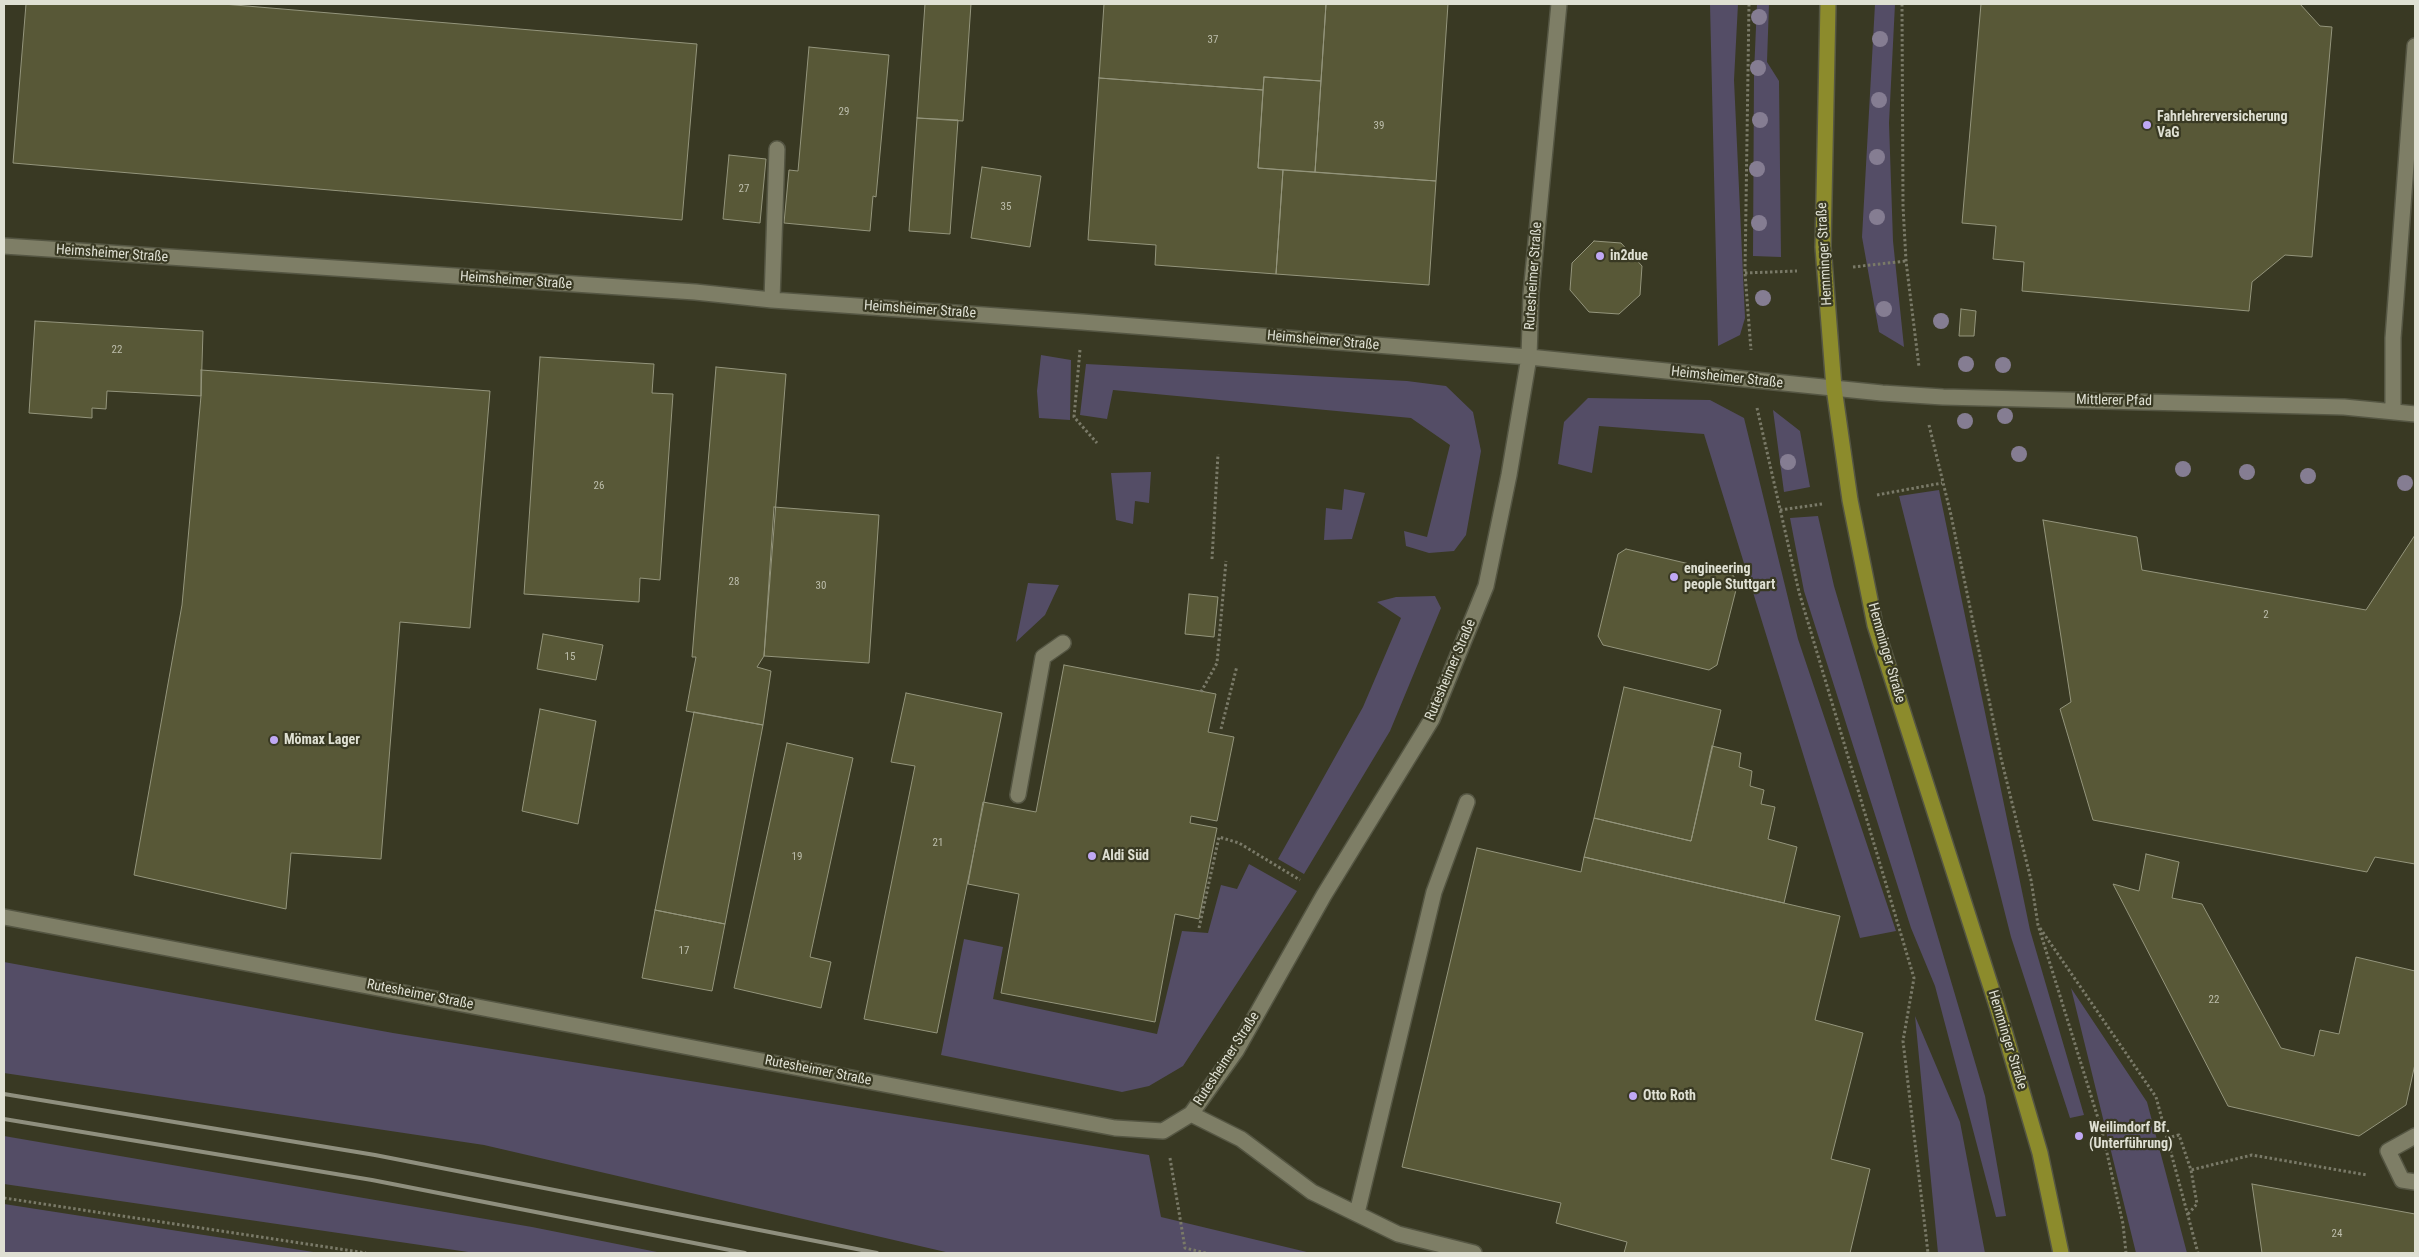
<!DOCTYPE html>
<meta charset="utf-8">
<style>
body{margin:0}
#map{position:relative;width:2419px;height:1257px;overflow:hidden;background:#393923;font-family:"Roboto Condensed",sans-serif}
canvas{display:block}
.frame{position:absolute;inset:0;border:5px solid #dfe0d3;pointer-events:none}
</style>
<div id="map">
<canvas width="2419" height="1257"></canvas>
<div class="frame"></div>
</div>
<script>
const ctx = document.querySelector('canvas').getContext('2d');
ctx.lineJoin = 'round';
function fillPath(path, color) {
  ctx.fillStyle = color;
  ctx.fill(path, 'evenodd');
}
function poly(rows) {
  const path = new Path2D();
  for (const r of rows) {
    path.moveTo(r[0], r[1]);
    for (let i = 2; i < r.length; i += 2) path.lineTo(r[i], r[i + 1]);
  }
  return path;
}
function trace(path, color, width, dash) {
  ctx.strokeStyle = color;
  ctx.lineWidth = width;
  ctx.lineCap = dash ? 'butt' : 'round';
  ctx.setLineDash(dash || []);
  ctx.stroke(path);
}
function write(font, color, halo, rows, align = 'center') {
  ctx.font = font + ' "Roboto Condensed",sans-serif';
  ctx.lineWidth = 4.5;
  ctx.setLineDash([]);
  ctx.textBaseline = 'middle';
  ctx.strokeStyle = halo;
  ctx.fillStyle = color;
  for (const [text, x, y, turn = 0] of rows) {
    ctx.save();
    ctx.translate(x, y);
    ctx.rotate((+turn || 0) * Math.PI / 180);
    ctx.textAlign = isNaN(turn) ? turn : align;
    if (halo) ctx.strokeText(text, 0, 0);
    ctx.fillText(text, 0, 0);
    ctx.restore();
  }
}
fillPath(poly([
 [1710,4,1738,4,1734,80,1745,318,1740,335,1718,346],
 [1757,4,1769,4,1767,62,1779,81,1781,257,1753,256,1754,73],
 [1875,4,1895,4,1889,123,1893,241,1904,347,1879,332,1862,237],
 [1041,355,1071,360,1070,420,1039,418,1037,391],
 [1086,364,1407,381,1446,386,1473,412,1481,451,1466,535,1454,551,1429,553,1406,546,1404,531,1427,537,1450,445,1411,418,1113,390,1107,419,1080,415],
 [1588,398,1710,400,1744,418,1798,639,1896,931,1860,938,1704,434,1599,426,1592,473,1558,464,1564,422],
 [1773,410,1800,431,1810,487,1784,492],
 [1151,472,1149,503,1135,501,1133,524,1116,520,1111,473],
 [1344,489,1365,493,1352,539,1324,540,1326,508,1342,510],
 [1939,490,2030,930,2084,1115,2070,1118,2011,937,1899,496],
 [1818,516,1834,586,1985,1096,2006,1216,1996,1217,1935,986,1911,928,1804,591,1790,518],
 [1028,583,1059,585,1045,615,1016,642],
 [1435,596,1441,608,1390,731,1304,874,1278,859,1363,707,1401,618,1377,602,1396,597],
 [1249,864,1297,891,1183,1066,1149,1086,1122,1092,941,1055,964,939,1003,947,993,999,1157,1034,1182,931,1208,933,1221,885,1237,889],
 [4,962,393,1033,1149,1155,1161,1217,1311,1253,950,1253,484,1145,4,1073],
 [2071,988,2147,1102,2187,1253,2136,1253],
 [1915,1016,1960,1122,1985,1253,1938,1253],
 [4,1136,532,1227,662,1253,475,1253,4,1184],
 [4,1204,320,1253,4,1253]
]), '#544d66');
const building = poly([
 [26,4,223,4,697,44,682,220,13,163,26,4],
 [925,4,971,4,963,121,917,118,925,4],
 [1104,4,1326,4,1321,81,1264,77,1263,90,1099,78,1104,4],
 [1326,4,1448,4,1436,181,1315,172,1326,4],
 [1981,4,2300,4,2320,26,2332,27,2312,257,2285,255,2252,282,2249,311,2022,291,2024,262,1993,259,1996,226,1962,223,1981,4],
 [809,47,889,55,876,197,873,196,870,231,784,223,789,170,798,171,809,47],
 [1264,77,1321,81,1315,172,1258,168,1264,77],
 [1099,78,1263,90,1258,168,1283,170,1276,274,1155,265,1156,245,1088,240,1099,78],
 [917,118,958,120,950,234,909,231,917,118],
 [729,155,766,159,760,223,723,219,729,155],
 [982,167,1041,176,1030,247,971,238,982,167],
 [1283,170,1436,181,1429,285,1276,274,1283,170],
 [1594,241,1621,243,1642,266,1640,295,1619,314,1589,312,1570,290,1572,263,1594,241],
 [1961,309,1976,311,1974,336,1959,336,1961,309],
 [35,321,203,331,201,396,107,391,106,409,92,408,92,418,29,413,35,321],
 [540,357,654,364,652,393,673,394,660,580,640,578,639,602,524,594,540,357],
 [716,367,786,374,764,656,757,667,771,671,763,725,686,711,696,657,692,657,716,367],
 [201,370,490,391,470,628,400,622,381,859,291,853,286,909,134,875,182,605,201,396,201,370],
 [774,507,879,515,869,663,764,656,774,507],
 [2043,520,2137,537,2142,570,2366,610,2415,535,2415,864,2375,857,2367,872,2093,820,2060,709,2071,702,2043,520],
 [1626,549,1732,574,1738,582,1717,665,1709,670,1603,645,1598,636,1618,554,1626,549],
 [1189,594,1218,597,1214,637,1185,634,1189,594],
 [543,634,603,645,596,680,537,669,543,634],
 [1064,665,1216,694,1208,732,1234,737,1217,821,1191,816,1190,823,1217,828,1199,919,1175,914,1155,1022,1001,993,1019,894,968,884,983,802,1036,812,1064,665],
 [1624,687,1721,710,1691,841,1594,818,1624,687],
 [906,693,1002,713,937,1033,864,1019,915,766,891,762,906,693],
 [540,709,596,721,578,824,522,811,540,709],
 [694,712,763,725,725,924,655,910,694,712],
 [787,743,853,758,810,957,831,962,821,1008,734,988,787,743],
 [1712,746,1741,753,1739,767,1752,771,1750,786,1764,790,1761,804,1775,807,1768,839,1797,847,1784,903,1584,857,1594,818,1691,841,1712,746],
 [1477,848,1581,872,1584,857,1840,916,1815,1020,1863,1033,1831,1159,1870,1169,1850,1253,1624,1253,1627,1242,1556,1223,1561,1203,1402,1167,1477,848],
 [2146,854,2179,862,2172,898,2202,904,2281,1048,2314,1056,2320,1030,2339,1034,2356,957,2415,971,2415,1064,2406,1105,2359,1136,2228,1106,2113,884,2139,891,2146,854],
 [655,910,725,924,712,991,642,978,655,910],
 [2252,1184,2415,1214,2415,1253,2262,1253,2252,1184]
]);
fillPath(building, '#585837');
trace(building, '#94957c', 1);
const minor = poly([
 [4,246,695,292,772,300,1082,322,1529,357,1882,393,1943,397,2344,407,2415,414],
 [772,300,777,149],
 [2393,412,2393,338,2415,46],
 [1018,795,1043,657,1063,643],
 [4,917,1115,1128,1163,1131,1191,1114,1236,1051,1324,895,1432,719,1486,586,1509,475,1529,357,1531,294,1559,4],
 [1191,1114,1241,1139,1312,1192,1398,1234,1474,1253],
 [2415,1136,2388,1151,2402,1180,2415,1182],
 [1357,1213,1434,892,1467,802]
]);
const major = poly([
 [1828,4,1823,247,1834,388,1850,500,1875,625,1997,1006,2040,1153,2061,1253]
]);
trace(minor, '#555643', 18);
trace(major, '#555643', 18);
trace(poly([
 [1749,4,1745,273,1751,350],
 [1902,4,1903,206,1906,261,1919,367],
 [1853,267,1906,261],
 [1745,273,1797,271],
 [1080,350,1074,417,1097,443],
 [1757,408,1799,592,1914,978,1903,1041,1928,1253],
 [1929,425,1951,515,2001,758,2031,880,2038,925,2102,1131,2123,1224,2126,1253],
 [1877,495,1942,483],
 [1780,510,1822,504],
 [1212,559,1218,454],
 [1201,692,1217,663,1226,561],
 [1221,729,1237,666],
 [1199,928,1219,837,1239,843,1300,880],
 [2040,928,2156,1097,2198,1253],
 [2167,1138,2179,1135,2191,1170,2252,1155,2367,1175],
 [1170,1158,1185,1248,1206,1253],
 [4,1198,366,1253],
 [2188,1214,2197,1204,2191,1170]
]), '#7a7a68', 3, [2.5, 2.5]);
trace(minor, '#7e7e66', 15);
trace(major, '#8c8b2c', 15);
trace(poly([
 [4,1094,375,1155,877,1253],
 [4,1119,372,1180,745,1253]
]), '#8f8f7e', 4);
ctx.fillStyle = '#857d92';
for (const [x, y] of [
 [1759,17],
 [1880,39],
 [1758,68],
 [1879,100],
 [1760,120],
 [1877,157],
 [1757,169],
 [1877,217],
 [1759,223],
 [1763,298],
 [1884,309],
 [1941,321],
 [1966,364],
 [2003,365],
 [2005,416],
 [1965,421],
 [2019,454],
 [1788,462],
 [2183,469],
 [2247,472],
 [2308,476],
 [2405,483]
]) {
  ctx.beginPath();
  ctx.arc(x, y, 8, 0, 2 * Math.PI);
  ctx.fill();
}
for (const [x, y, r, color] of [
 [2147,125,5,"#c0a8f4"],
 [1600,256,5,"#c0a8f4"],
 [1674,577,5,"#c0a8f4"],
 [274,740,5,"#c0a8f4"],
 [1092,856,5,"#c0a8f4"],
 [1633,1096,5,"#c0a8f4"],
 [2079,1136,5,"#c0a8f4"]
]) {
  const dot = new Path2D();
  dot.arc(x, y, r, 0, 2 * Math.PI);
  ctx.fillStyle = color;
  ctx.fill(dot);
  trace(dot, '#393923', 2);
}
write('11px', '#bdbeac', null, [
 ["37",1213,40],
 ["29",844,112],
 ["39",1379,126],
 ["27",744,189],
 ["35",1006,207],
 ["22",117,350],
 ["26",599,486],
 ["28",734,582],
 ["30",821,586],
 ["2",2266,615],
 ["15",570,657],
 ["21",938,843],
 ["19",797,857],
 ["17",684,951],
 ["22",2214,1000],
 ["24",2337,1234]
]);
write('bold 14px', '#dfe0d3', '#393923', [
 ["Fahrlehrerversicherung",2157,117],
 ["VaG",2157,133],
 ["in2due",1610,256],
 ["engineering",1684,569],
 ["people Stuttgart",1684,585],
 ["Mömax Lager",284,740],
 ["Aldi Süd",1102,856],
 ["Otto Roth",1643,1096],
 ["Weilimdorf Bf.",2089,1128],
 ["(Unterführung)",2089,1144]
], 'left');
write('14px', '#dfe0d3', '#393923', [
 ["Heimsheimer Straße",112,254,4],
 ["Hemminger Straße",1825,254,-93],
 ["Rutesheimer Straße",1534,276,-86],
 ["Heimsheimer Straße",516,281,4],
 ["Heimsheimer Straße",920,310,4],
 ["Heimsheimer Straße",1323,341,5],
 ["Heimsheimer Straße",1727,378,6],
 ["Mittlerer Pfad",2114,401,1],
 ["Hemminger Straße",1886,653,74],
 ["Rutesheimer Straße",1451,670,-67],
 ["Rutesheimer Straße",420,995,11],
 ["Hemminger Straße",2007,1040,73],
 ["Rutesheimer Straße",1227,1059,-57],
 ["Rutesheimer Straße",818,1071,11]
]);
</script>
